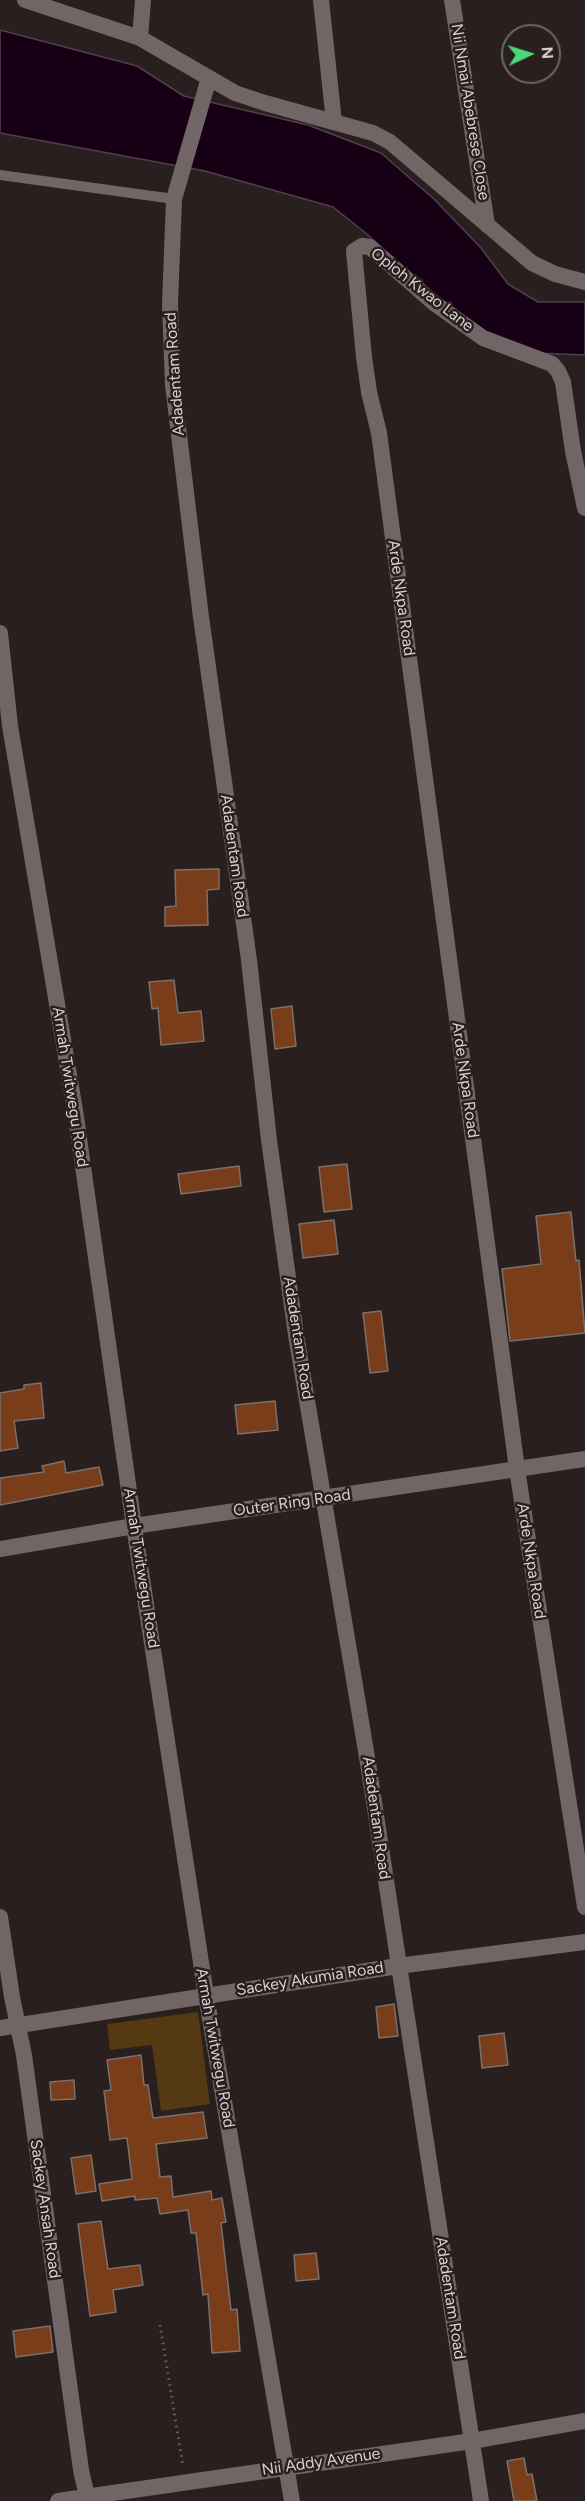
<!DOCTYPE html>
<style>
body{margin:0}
#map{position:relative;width:585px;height:2501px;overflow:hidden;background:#281f1e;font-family:Figtree,sans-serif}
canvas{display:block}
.north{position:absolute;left:501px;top:24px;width:60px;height:60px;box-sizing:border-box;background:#281f1e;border:2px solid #6e6665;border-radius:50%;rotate:86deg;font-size:16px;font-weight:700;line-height:24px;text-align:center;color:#d7d1d0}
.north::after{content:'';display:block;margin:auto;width:21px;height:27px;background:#4dd676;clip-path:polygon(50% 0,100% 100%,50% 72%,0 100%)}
</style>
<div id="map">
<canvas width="585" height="2501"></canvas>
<div class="north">N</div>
</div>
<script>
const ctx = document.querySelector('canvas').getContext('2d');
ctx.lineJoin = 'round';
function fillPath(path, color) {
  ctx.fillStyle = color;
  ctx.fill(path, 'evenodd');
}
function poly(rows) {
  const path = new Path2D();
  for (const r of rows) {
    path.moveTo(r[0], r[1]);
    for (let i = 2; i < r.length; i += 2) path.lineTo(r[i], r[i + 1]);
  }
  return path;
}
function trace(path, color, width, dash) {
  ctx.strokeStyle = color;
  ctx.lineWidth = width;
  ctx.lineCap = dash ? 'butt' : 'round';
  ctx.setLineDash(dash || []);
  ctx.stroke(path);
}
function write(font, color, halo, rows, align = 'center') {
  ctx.font = font + ' Figtree,sans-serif';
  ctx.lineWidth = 5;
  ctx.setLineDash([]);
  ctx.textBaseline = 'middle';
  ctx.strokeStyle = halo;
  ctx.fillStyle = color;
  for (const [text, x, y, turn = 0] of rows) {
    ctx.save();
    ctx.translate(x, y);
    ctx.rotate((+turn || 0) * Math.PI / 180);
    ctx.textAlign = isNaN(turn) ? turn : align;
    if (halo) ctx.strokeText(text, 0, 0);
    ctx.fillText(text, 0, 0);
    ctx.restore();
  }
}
fillPath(poly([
 [198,2012,210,2104,161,2111,152,2045,110,2050,107,2024]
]), '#543912');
const water = poly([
 [0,30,137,66,184,96,308,125,381,153,435,200,481,248,508,284,538,302,585,302,585,355,536,353,495,339,444,306,368,235,333,207,205,171,0,133,0,30]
]);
fillPath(water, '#170015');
trace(water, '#513f4d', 1.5);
const building = poly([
 [219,869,219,889,207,890,208,925,165,926,165,907,176,906,175,870,219,869],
 [174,980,178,1013,201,1011,204,1041,161,1045,158,1008,152,1009,149,982,174,980],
 [292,1006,296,1046,275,1049,271,1009,292,1006],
 [347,1164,352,1209,324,1212,319,1167,347,1164],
 [239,1166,241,1186,181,1194,178,1174,239,1166],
 [571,1212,576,1261,579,1260,585,1333,510,1341,502,1269,541,1264,536,1216,571,1212],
 [334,1220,338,1254,303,1258,299,1224,334,1220],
 [381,1311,388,1371,370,1373,363,1313,381,1311],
 [41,1383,44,1418,14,1421,18,1448,0,1451,0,1393,24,1389,24,1385,41,1383],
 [275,1401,278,1430,238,1434,235,1405,275,1401],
 [64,1461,66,1473,99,1467,103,1485,0,1505,0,1478,44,1472,42,1466,64,1461],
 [394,2004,398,2036,379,2038,376,2007,394,2004],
 [504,2033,508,2065,482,2068,479,2036,504,2033],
 [141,2055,144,2085,148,2085,153,2118,203,2112,207,2138,156,2144,160,2177,171,2176,173,2197,211,2191,212,2200,222,2198,226,2222,221,2223,231,2310,237,2309,240,2351,212,2353,208,2294,203,2295,196,2233,191,2233,188,2210,160,2214,157,2198,135,2200,135,2196,102,2201,99,2184,132,2179,127,2138,110,2140,104,2091,111,2090,107,2060,141,2055],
 [74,2080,75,2099,51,2100,50,2082,74,2080],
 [91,2155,96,2191,76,2194,71,2158,91,2155],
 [101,2221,108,2269,140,2265,143,2285,113,2290,116,2312,90,2316,78,2224,101,2221],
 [316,2253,319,2279,296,2281,294,2255,316,2253],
 [50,2326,53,2352,16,2357,13,2331,50,2326],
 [524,2458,527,2475,532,2474,537,2501,514,2501,507,2461,524,2458]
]);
fillPath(building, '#7a3d1a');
trace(building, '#7b716c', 1.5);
trace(poly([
 [160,2325,183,2466]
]), '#696160', 3, [1.5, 4.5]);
trace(poly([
 [0,175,174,199]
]), '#716665', 10);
trace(poly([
 [25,0,140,38,235,93,265,103,373,133,390,142,532,263,555,274,585,282],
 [321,0,334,122],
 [452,0,487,225],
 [140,38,143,0],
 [209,78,174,199,170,304,173,385,201,617,249,960,269,1140,296,1335,368,1763,481,2501],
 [585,508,573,451,563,382,558,371,552,364,483,338,434,303,370,247,362,246,354,251,364,357,369,392,379,433,517,1469,585,1907],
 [0,633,10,726,75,1110,134,1526,206,1995,292,2501],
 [0,1917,12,1997,24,2055,81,2470,88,2501],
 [0,2028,398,1966,585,1942],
 [58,2501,472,2441,585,2421]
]), '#716665', 16);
trace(poly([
 [0,1549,134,1526,585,1459]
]), '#716665', 16);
write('16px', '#d7d1d0', '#281f1e', [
 ["Nii Nmai Abebrese Close",470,112,81],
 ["Oploh Kwao Lane",422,290,38],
 ["Adadentam Road",175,374,-94],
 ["Arde Nkpa Road",401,598,82],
 ["Adadentam Road",234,856,82],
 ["Arde Nkpa Road",465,1080,82],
 ["Armah Twitwegu Road",70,1087,81],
 ["Adadentam Road",298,1338,81],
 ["Outer Ring Road",292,1503,-8],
 ["Arde Nkpa Road",531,1561,81],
 ["Armah Twitwegu Road",141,1568,81],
 ["Adadentam Road",376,1818,82],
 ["Sackey Akumia Road",310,1979,-9],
 ["Armah Twitwegu Road",215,2048,80],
 ["Sackey Ansah Road",45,2209,82],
 ["Adadentam Road",450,2298,81],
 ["Nii Addy Avenue",321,2462,-8]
]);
</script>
